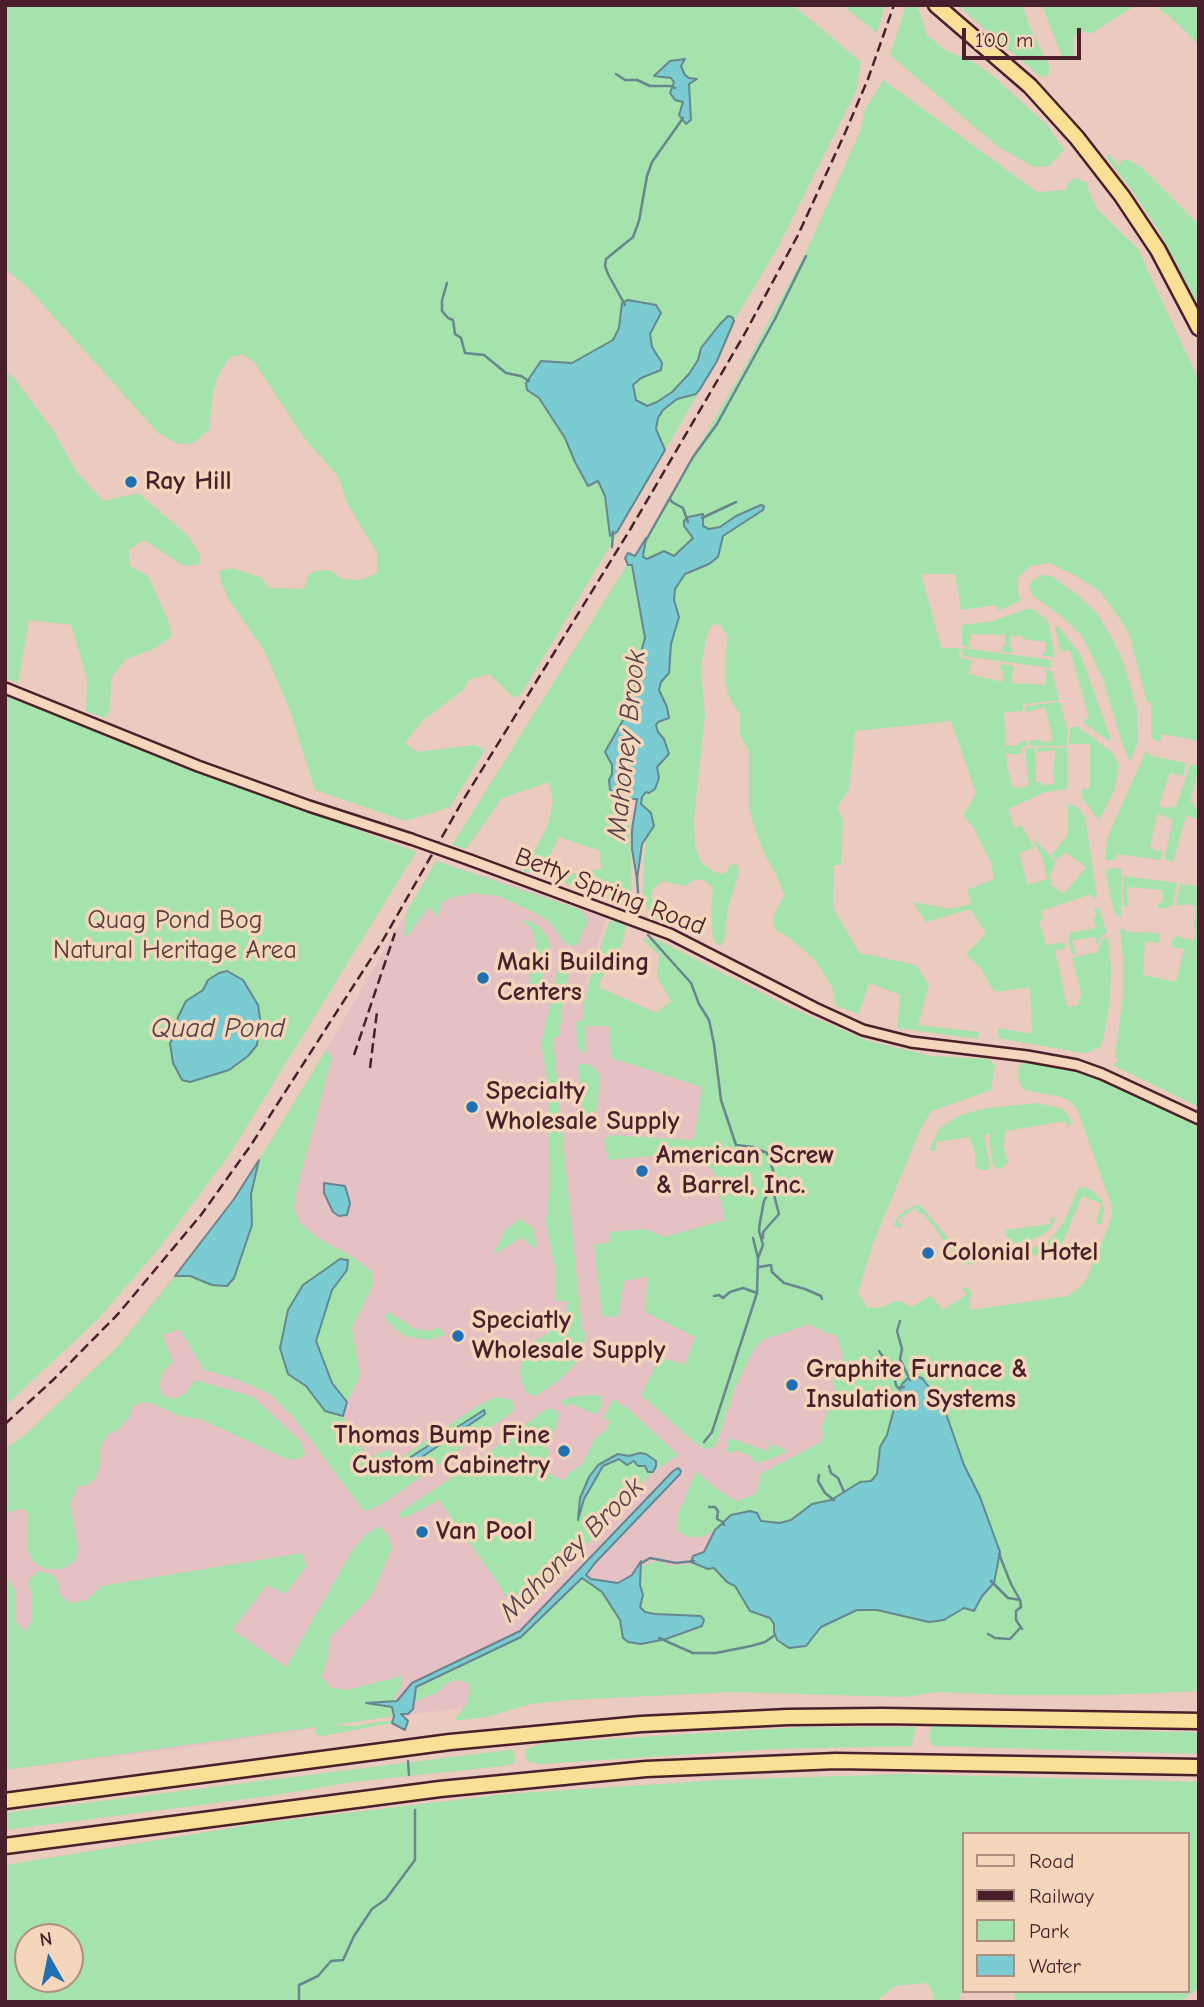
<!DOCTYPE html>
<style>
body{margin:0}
#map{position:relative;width:1204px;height:2007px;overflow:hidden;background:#ebcac0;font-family:"Comic Neue",sans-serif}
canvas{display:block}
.frame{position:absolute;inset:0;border:7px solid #4a1f2b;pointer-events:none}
.legend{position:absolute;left:962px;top:1832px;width:228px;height:161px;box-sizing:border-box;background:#f4d7ba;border:2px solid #b08d81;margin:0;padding:9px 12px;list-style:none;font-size:21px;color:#4a1f2b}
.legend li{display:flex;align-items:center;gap:14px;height:35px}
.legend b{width:35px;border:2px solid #b08d81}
.north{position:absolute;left:14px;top:1923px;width:70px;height:70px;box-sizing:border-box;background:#f4d7ba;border:2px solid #b08d81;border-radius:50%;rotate:351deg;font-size:19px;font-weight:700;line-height:28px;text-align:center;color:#4a1f2b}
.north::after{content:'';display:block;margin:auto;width:24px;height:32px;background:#1f6fb2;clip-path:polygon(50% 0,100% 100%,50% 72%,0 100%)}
.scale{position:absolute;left:962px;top:28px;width:119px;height:32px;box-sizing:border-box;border:4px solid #4a1f2b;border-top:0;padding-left:9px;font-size:21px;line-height:24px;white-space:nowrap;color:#4a1f2b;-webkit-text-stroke:5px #f4d7ba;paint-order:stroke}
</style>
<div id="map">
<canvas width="1204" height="2007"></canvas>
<div class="frame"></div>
<ul class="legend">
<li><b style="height:9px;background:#f4d7ba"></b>Road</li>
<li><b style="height:9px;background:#4a1f2b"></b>Railway</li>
<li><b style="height:19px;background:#a4e3ab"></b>Park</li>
<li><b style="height:19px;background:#7acbd2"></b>Water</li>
</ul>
<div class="north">N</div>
<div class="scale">100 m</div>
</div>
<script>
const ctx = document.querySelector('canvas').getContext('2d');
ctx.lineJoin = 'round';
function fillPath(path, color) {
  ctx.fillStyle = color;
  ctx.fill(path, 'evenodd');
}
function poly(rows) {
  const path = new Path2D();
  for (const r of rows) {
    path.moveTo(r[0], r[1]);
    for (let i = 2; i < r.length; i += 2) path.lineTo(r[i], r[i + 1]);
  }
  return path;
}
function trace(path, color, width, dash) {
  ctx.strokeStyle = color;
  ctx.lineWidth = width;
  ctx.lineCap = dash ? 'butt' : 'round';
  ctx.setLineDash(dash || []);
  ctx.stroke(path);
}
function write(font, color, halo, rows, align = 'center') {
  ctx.font = font + ' "Comic Neue",sans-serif';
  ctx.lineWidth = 7;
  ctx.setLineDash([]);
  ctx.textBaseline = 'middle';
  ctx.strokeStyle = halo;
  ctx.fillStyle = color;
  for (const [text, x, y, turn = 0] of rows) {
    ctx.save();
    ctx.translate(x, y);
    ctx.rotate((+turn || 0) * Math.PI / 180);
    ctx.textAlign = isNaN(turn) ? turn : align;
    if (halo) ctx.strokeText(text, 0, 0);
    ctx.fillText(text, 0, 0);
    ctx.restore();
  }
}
fillPath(poly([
 [436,861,543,895,606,919,584,984,726,1040,737,979,791,1008,868,1041,931,1056,849,1321,936,1692,636,1688,394,1716,191,1747,5,1770,5,1449,27,1433,119,1345,234,1199,305,1087]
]), '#e5c1c4');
fillPath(poly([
 [5,5,793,5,861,62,856,91,778,247,734,321,717,361,608,549,522,693,514,698,489,674,470,679,462,691,422,721,405,743,416,752,474,745,485,750,450,807,405,821,315,790,289,708,265,652,229,600,221,582,219,571,230,568,260,577,269,588,304,589,308,576,315,571,329,570,342,579,361,580,377,573,377,553,347,503,338,476,304,438,255,363,243,354,230,357,219,373,213,392,209,430,193,443,178,444,158,433,28,288,5,269],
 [842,5,885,5,877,33],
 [906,5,915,5,919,11,927,35,945,50,971,61,991,74,1047,125,1064,150,1049,166,1034,167,998,147,890,55],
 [957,5,1023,5,1029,26,1049,65,1049,73,1044,77,1039,76],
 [1042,5,1147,5,1133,7,1092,33,1082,32,1073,36,1073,58,1064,62],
 [1154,5,1199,5,1199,45,1170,17],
 [883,80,1037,192,1065,190,1069,182,1076,178,1088,183,1088,189,1096,208,1138,249,1199,381,1199,741,1162,734,1160,742,1151,739,1151,706,1150,702,1147,702,1129,634,1116,613,1100,592,1076,576,1049,563,1030,566,1018,578,1018,594,1021,599,1018,602,998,611,996,605,961,610,955,574,921,574,941,648,959,648,960,658,972,660,968,674,1002,682,1004,671,1000,670,1001,664,1014,666,1011,683,1045,685,1047,673,1044,670,1052,671,1059,700,1023,704,1023,711,1004,712,1006,746,1019,745,1019,742,1027,741,1027,746,1022,747,1022,754,1006,754,1007,765,1013,788,1026,787,1028,783,1025,749,1035,748,1036,782,1041,782,1041,785,1053,784,1055,750,1038,752,1038,747,1067,748,1067,789,1045,792,1008,809,1014,828,1021,825,1034,848,1019,853,1028,885,1047,879,1043,859,1034,842,1036,841,1056,862,1049,877,1052,882,1050,884,1064,894,1086,867,1065,852,1057,860,1051,855,1068,835,1068,804,1077,807,1085,817,1097,896,1093,899,1091,894,1041,911,1043,920,1039,921,1046,945,1064,942,1066,948,1055,950,1067,1007,1079,1005,1078,1000,1082,996,1072,958,1097,952,1103,938,1108,937,1111,967,1110,1002,1103,1040,1099,1049,1095,1048,1091,1052,1082,1053,998,1038,998,1028,1032,1034,1030,987,994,992,981,969,966,954,986,933,970,909,926,922,913,902,950,909,971,904,967,890,994,879,991,863,973,827,963,816,976,793,951,721,855,731,849,789,837,808,843,820,841,865,834,865,833,908,859,953,916,965,929,985,918,1025,979,1032,978,1039,897,1028,900,995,869,983,859,1014,836,1006,832,987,814,959,791,939,776,930,773,923,774,915,784,895,775,872,765,855,756,833,749,808,749,751,740,736,740,715,728,695,725,676,727,635,720,625,712,624,706,638,701,668,705,715,694,818,695,845,700,861,712,871,722,874,727,872,730,865,737,864,739,872,728,908,724,941,720,946,713,939,711,911,713,888,706,881,696,879,685,886,663,881,653,888,651,898,656,905,698,927,698,936,649,916,643,891,644,855,647,836,654,826,640,804,642,798,625,799,630,817,632,908,563,882,569,874,601,869,600,851,559,837,540,874,523,872,548,825,553,801,549,782,502,798,466,849,452,845,627,565,625,558,628,553,635,556,740,375,807,250,861,129,865,109],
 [1110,155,1119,166,1122,160,1128,160,1140,166,1199,225,1199,306,1158,230,1130,188,1105,156],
 [5,370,15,379,54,432,76,471,103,501,138,493,188,536,200,555,199,564,184,566,144,540,129,549,130,566,148,576,168,620,172,636,156,648,126,659,111,678,110,711,104,718,86,711,87,679,71,625,29,620,18,683,5,678],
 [1040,575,1052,576,1081,598,1098,615,1114,642,1124,664,1137,710,1138,741,1131,760,1128,758,1121,739,1103,679,1082,636,1066,620,1032,595,1029,584],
 [1027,609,1033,609,1048,621,1055,657,1042,656,1042,654,1045,654,1045,642,1023,639,1022,636,1011,636,1010,647,1013,648,1012,653,1001,651,1002,646,1005,646,1005,635,971,634,969,645,972,648,962,645,962,625,992,621],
 [1058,626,1081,655,1111,740,1107,740,1084,723,1083,720,1089,718,1070,650,1061,652,1055,627],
 [961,648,1051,660,1051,668,963,656],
 [5,695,416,852,229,1155,160,1247,98,1319,5,1406],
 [1060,702,1067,729,1067,746,1030,746,1029,741,1040,739,1041,743,1053,740,1045,707,1026,712,1025,706],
 [1077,726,1113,753,1119,765,1115,789,1099,820,1082,798,1082,789,1090,788,1090,744,1069,744,1070,728],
 [1146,751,1151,756,1186,763,1183,776,1170,773,1162,795,1159,806,1170,809,1171,806,1176,807,1190,764,1199,766,1190,802,1195,804,1194,808,1199,810,1199,819,1186,816,1173,861,1164,860,1173,820,1157,813,1150,848,1163,852,1160,860,1117,854,1116,860,1105,860,1107,838],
 [436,861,581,910,588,921,578,943,574,946,567,945,548,921,537,914,498,896,473,893,449,898,442,903,437,917,429,907,406,937,404,935,407,911],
 [1109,868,1122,869,1121,916,1116,916,1110,896,1106,871],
 [1123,876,1177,883,1173,905,1167,908,1158,908,1158,903,1163,902,1162,890,1127,887,1128,907,1123,906],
 [1180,884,1199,886,1199,1107,1113,1065,1118,1061,1115,1055,1123,996,1123,961,1120,930,1123,928,1126,932,1160,933,1159,943,1145,941,1143,975,1176,982,1184,949,1171,947,1172,941,1176,936,1194,941,1196,930,1194,929,1196,906,1185,904,1184,906,1176,905],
 [1099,907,1107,933,1102,935,1097,946,1095,937,1072,940,1076,954,1072,955,1068,940,1070,940,1069,933,1096,928,1093,918,1097,916,1094,909],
 [525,919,540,927,549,941,550,949,537,1000,530,1003,525,1001,525,998,536,949,535,941,533,931,524,921],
 [617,921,626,925,624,935,621,947,599,983,601,988,656,1013,671,1001,657,977,659,955,642,939,656,939,791,1008,868,1041,931,1056,988,1059,995,1065,991,1090,931,1111,919,1132,872,1246,858,1293,868,1308,884,1307,892,1302,901,1301,911,1307,930,1296,943,1310,967,1294,962,1288,966,1287,972,1293,969,1301,971,1310,1068,1296,1081,1286,1086,1280,1108,1227,1112,1215,1111,1204,1077,1109,1069,1101,1061,1097,1024,1090,1019,1083,1018,1069,1020,1065,1025,1063,1059,1067,1089,1074,1199,1127,1199,1691,1107,1695,1011,1695,936,1692,905,1697,731,1692,569,1700,530,1704,486,1717,462,1720,456,1720,456,1717,467,1704,470,1690,468,1683,457,1680,446,1684,438,1692,416,1701,416,1687,521,1637,583,1578,602,1592,620,1620,621,1631,666,1639,696,1630,701,1616,655,1614,644,1612,639,1607,641,1566,658,1561,670,1566,695,1564,708,1569,714,1568,727,1582,735,1586,750,1611,770,1618,774,1624,774,1632,789,1648,806,1646,821,1627,857,1610,877,1610,929,1622,953,1616,964,1608,974,1611,982,1596,994,1583,896,1407,887,1435,880,1447,877,1474,871,1481,847,1489,831,1500,812,1504,791,1520,780,1524,731,1514,715,1530,701,1537,688,1537,678,1531,678,1514,696,1471,715,1488,736,1501,755,1494,760,1482,760,1474,821,1442,823,1436,822,1426,835,1391,833,1381,843,1355,836,1335,829,1334,809,1324,762,1340,753,1350,735,1388,716,1445,712,1448,705,1449,694,1442,641,1395,659,1357,685,1365,695,1337,645,1312,648,1276,624,1281,618,1317,602,1316,594,1245,609,1242,609,1232,645,1229,664,1237,725,1220,715,1175,708,1164,693,1152,608,1160,604,1140,610,1135,694,1140,702,1087,611,1058,609,1026,585,1026,585,1055,577,1047,576,1022,583,1020,584,1002,591,974,609,922],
 [564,963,568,964,570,969,564,992,559,1037,553,1038,582,1330,586,1332,583,1352,577,1362,557,1382,535,1396,526,1393,521,1381,520,1371,525,1347,566,1322,567,1301,556,1301,556,1272,546,1224,549,1189,548,1082,541,1044,557,972,559,966],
 [326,1050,332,1057,297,1188,294,1209,300,1223,316,1237,354,1258,372,1272,373,1284,352,1328,360,1376,347,1402,332,1383,316,1341,332,1290,347,1270,340,1259,319,1274,287,1374,306,1386,325,1411,343,1416,368,1458,387,1450,402,1457,477,1406,496,1397,512,1400,514,1408,511,1413,385,1502,368,1511,362,1509,295,1419,270,1394,236,1379,204,1370,179,1329,162,1335,173,1362,163,1372,159,1385,162,1395,175,1399,185,1393,195,1380,253,1397,301,1442,305,1455,298,1459,287,1459,200,1419,179,1416,151,1403,141,1402,133,1406,129,1417,118,1429,108,1434,100,1448,100,1465,95,1479,85,1486,78,1486,70,1503,78,1549,75,1561,62,1569,45,1569,33,1562,28,1550,28,1516,25,1510,18,1509,5,1514,5,1449,27,1433,119,1345,175,1276,190,1276,212,1285,234,1278,251,1225,251,1194,259,1160],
 [581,1063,592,1066,599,1074,600,1079,597,1108,588,1121,582,1119,578,1066],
 [1037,1103,1062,1109,1070,1117,1071,1125,1067,1126,1066,1121,1005,1131,1004,1148,1008,1162,1001,1168,996,1169,993,1164,989,1139,990,1135,988,1133,984,1136,990,1164,988,1170,980,1170,975,1167,975,1153,969,1137,936,1142,936,1151,929,1150,939,1129,958,1116,981,1109],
 [1085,1187,1094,1192,1102,1200,1104,1209,1101,1224,1095,1223,1102,1204,1082,1196,1059,1251,1018,1257,1017,1252,1041,1245,1051,1239,1065,1220,1078,1188],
 [915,1205,922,1207,961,1254,972,1257,995,1255,996,1260,963,1265,923,1213,920,1215,915,1208,898,1220,902,1226,900,1228,893,1225,902,1212],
 [1056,1217,1052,1226,1044,1234,1031,1240,1007,1244,1006,1230,1050,1224,1051,1218],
 [519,1219,532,1227,537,1243,534,1249,522,1237,493,1255,505,1230],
 [389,1312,414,1329,429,1331,439,1327,445,1335,428,1340,405,1336,389,1324,384,1316],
 [587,1395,602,1396,601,1407,596,1415,570,1403,567,1407,562,1403,562,1400,571,1397],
 [613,1399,627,1408,678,1455,653,1472,602,1520,593,1538,562,1569,534,1604,524,1611,518,1613,506,1597,497,1582,439,1500,405,1518,400,1517,400,1512,495,1448,547,1408,557,1411,559,1415,553,1435,545,1448,550,1452,541,1468,563,1481,568,1474,583,1463,595,1438,606,1430,610,1422,603,1418],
 [729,1438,767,1451,771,1444,784,1449,786,1452,768,1460,755,1463,749,1455,735,1450,733,1453,726,1451],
 [379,1526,388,1536,392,1548,371,1596,329,1638,328,1658,321,1677,331,1688,347,1690,401,1676,401,1687,392,1702,370,1703,392,1707,394,1716,334,1725,353,1726,392,1720,392,1723,322,1736,316,1734,315,1727,5,1770,5,1572,15,1591,16,1622,25,1631,32,1621,32,1602,29,1579,38,1571,53,1575,58,1583,59,1594,70,1603,87,1600,101,1586,302,1553,306,1567,285,1594,267,1585,232,1630,286,1667,351,1552,365,1535],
 [939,1723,1011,1729,1192,1732,1199,1734,1199,1754,936,1746,931,1745,929,1734,932,1725],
 [803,1727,916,1727,911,1746,775,1749,540,1764,528,1762,525,1757,526,1749,544,1743],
 [508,1750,514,1750,515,1763,503,1766,352,1782,269,1796,5,1830,5,1813],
 [904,1774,1199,1782,1199,1988,1179,2002,1016,2002,1013,1991,1188,1991,1188,1834,964,1834,964,1988,961,1991,959,2002,935,2002,931,1989,926,1983,895,1986,875,2002,5,2002,5,1865,262,1823,506,1794,721,1780],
 [70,1937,70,1979,28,1979,28,1937]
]), '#a4e3ab');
const water = poly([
 [685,59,681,66,685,75,689,78,697,79,689,84,691,120,686,124,679,115,683,102,675,100,670,93,674,82,671,78,654,76,670,61,685,59],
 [628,300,656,305,661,313,650,334,652,347,662,363,661,370,641,378,633,385,636,400,647,406,657,402,672,392,689,374,698,360,701,348,720,324,728,316,732,317,734,321,717,361,700,389,696,394,677,399,663,410,658,418,656,429,665,450,617,532,610,536,605,496,598,481,588,486,575,462,565,438,539,398,527,390,526,383,541,361,572,363,613,340,619,328,622,303,628,300],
 [761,505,764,506,763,510,723,536,718,557,709,564,685,574,675,589,674,600,679,617,671,644,669,673,661,682,659,690,667,707,669,718,658,722,656,725,658,732,664,739,669,754,657,767,659,778,655,789,649,793,646,792,642,797,641,804,651,813,654,826,642,844,637,879,632,849,632,829,637,799,625,799,610,790,609,780,612,774,612,765,605,752,623,720,636,682,635,673,645,638,632,565,628,565,625,558,628,553,635,556,646,538,643,557,647,559,664,551,674,556,693,538,684,526,684,521,688,517,703,514,703,526,709,529,720,527,736,516,761,505],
 [227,971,243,980,258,1005,260,1019,257,1045,248,1056,229,1070,190,1082,182,1080,173,1063,170,1043,175,1035,178,1017,186,1001,203,990,208,980,219,973,227,971],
 [259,1160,251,1194,252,1225,234,1278,227,1286,212,1285,190,1276,175,1276,234,1199,259,1160],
 [324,1183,345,1186,350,1203,347,1215,339,1216,333,1212,324,1193,324,1183],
 [340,1259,348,1260,347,1270,332,1290,316,1341,332,1383,347,1402,343,1416,325,1411,306,1386,288,1374,280,1348,288,1310,303,1285,340,1259],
 [911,1375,922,1378,943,1405,964,1465,980,1497,1000,1552,994,1583,982,1596,974,1611,964,1608,944,1620,929,1622,877,1610,857,1610,821,1627,806,1646,789,1648,777,1640,774,1632,774,1624,770,1618,750,1611,735,1586,727,1582,714,1568,708,1569,691,1562,693,1556,704,1552,715,1530,731,1515,750,1511,757,1513,761,1521,780,1523,791,1520,812,1504,831,1500,860,1482,871,1481,877,1474,880,1447,887,1435,898,1394,902,1384,911,1375],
 [484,1410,485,1414,481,1417,410,1465,406,1464,406,1460,484,1410],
 [640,1453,646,1454,656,1461,656,1466,653,1472,648,1472,645,1466,638,1466,634,1461,627,1465,619,1459,603,1466,584,1499,578,1520,580,1498,589,1477,598,1465,618,1454,629,1456,640,1453],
 [678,1468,681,1471,680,1474,595,1563,586,1575,591,1579,618,1583,632,1575,641,1561,640,1585,643,1595,640,1607,645,1612,655,1614,701,1616,704,1620,702,1626,666,1639,641,1644,628,1642,623,1638,620,1620,602,1592,582,1578,521,1637,416,1687,413,1709,408,1714,401,1714,408,1721,405,1730,392,1723,394,1716,392,1707,366,1703,397,1701,412,1683,520,1631,673,1471,678,1468]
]);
fillPath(water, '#7acbd2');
trace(water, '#67868f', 2);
trace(poly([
 [616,74,625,80,637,80,650,86,671,86,675,88],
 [447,283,442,300,442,311,448,318,453,320,455,334,461,338,465,353,484,355,506,373,521,376,529,381],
 [625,305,608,274,605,266,606,259,633,237,639,221,647,176,652,162,683,118],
 [670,499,672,502,683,508,688,522],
 [702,518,736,502],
 [645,542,693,457,717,424,775,319,806,256],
 [612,547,613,532],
 [637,878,639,906],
 [648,935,691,983,699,1004,709,1020,714,1044,721,1100,736,1145,753,1147,767,1153,776,1179,764,1201,760,1222,759,1231,763,1245,758,1258,757,1293,712,1432,704,1442],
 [753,1238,758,1258],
 [763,1238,763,1232,779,1214,773,1191,775,1186],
 [759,1267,771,1265,772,1272,784,1283,805,1289,821,1296,822,1299],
 [714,1296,719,1295,723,1298,730,1292,743,1288,757,1293],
 [900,1321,897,1331,902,1349,900,1359,910,1380],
 [879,1351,893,1371,896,1385,898,1388,904,1387],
 [829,1466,831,1473,838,1478,844,1492],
 [819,1475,818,1481,825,1493,834,1500],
 [709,1507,715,1507,718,1511,717,1519,723,1522,724,1525],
 [999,1554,1011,1584,1020,1600],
 [640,1564,650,1558,676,1563,694,1561],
 [991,1581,1008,1598,1020,1600,1021,1607,1016,1611,1016,1620,1022,1629],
 [988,1634,995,1638,1010,1639,1020,1628],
 [659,1638,693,1653,716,1653,751,1646,765,1642,775,1635],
 [408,1761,409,1775],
 [299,2002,299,1985,318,1976,331,1961,343,1960,354,1936,372,1909,386,1899,415,1860,415,1810]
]), '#67868f', 2.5);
const minor = poly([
 [5,688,198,766,309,806,411,839],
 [470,860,670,934,815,1008,863,1030,911,1042,1027,1056,1077,1065,1102,1074,1199,1119]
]);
const highway = poly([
 [936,5,1030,86,1077,138,1122,196,1158,250,1199,328],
 [5,1801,450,1742,641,1724,788,1717,881,1716,1199,1721],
 [5,1846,440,1789,646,1769,836,1761,1199,1767]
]);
trace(minor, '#4a1f2b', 14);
trace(highway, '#4a1f2b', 19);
trace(minor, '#f4d7ba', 9);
trace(highway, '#f9e096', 14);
trace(poly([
 [354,1055,395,933],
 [370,1068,377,1012],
 [5,1424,53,1380,118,1314,201,1215,251,1145,383,940,462,802,631,528,744,335,798,235,845,133,868,79,894,5]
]), '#4a1f2b', 2.5, [10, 5]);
const minorBridge = poly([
 [411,839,470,860]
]);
trace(minorBridge, '#4a1f2b', 14, []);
trace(minorBridge, '#f4d7ba', 9);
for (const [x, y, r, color] of [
 [131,482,7,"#1f6fb2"],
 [483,978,7,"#1f6fb2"],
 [472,1107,7,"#1f6fb2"],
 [642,1171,7,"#1f6fb2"],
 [928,1253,7,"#1f6fb2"],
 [458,1336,7,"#1f6fb2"],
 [792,1385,7,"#1f6fb2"],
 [564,1451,7,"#1f6fb2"],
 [422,1532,7,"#1f6fb2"]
]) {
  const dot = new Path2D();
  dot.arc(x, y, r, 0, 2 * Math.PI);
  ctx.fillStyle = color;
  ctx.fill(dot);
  trace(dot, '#f4d7ba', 2.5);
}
write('bold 26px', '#4a1f2b', '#f4d7ba', [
 ["Ray Hill",145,482],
 ["Maki Building",497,963],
 ["Centers",497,993],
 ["Specialty",486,1092],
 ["Wholesale Supply",486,1122],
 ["American Screw",656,1156],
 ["& Barrel, Inc.",656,1186],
 ["Colonial Hotel",942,1253],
 ["Speciatly",472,1321],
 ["Wholesale Supply",472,1351],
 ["Graphite Furnace &",806,1370],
 ["Insulation Systems",806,1400],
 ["Thomas Bump Fine",550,1436,"right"],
 ["Custom Cabinetry",550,1466,"right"],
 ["Van Pool",436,1532]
], 'left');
write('26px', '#4a1f2b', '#f4d7ba', [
 ["Betty Spring Road",610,892,21]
]);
write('26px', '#583c3e', '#f4d7ba', [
 ["Quag Pond Bog",175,921],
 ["Natural Heritage Area",175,951]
]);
write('italic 28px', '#54414c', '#f4d7ba', [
 ["Mahoney Brook",627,745,-84],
 ["Quad Pond",218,1029],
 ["Mahoney Brook",572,1550,-45]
]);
</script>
